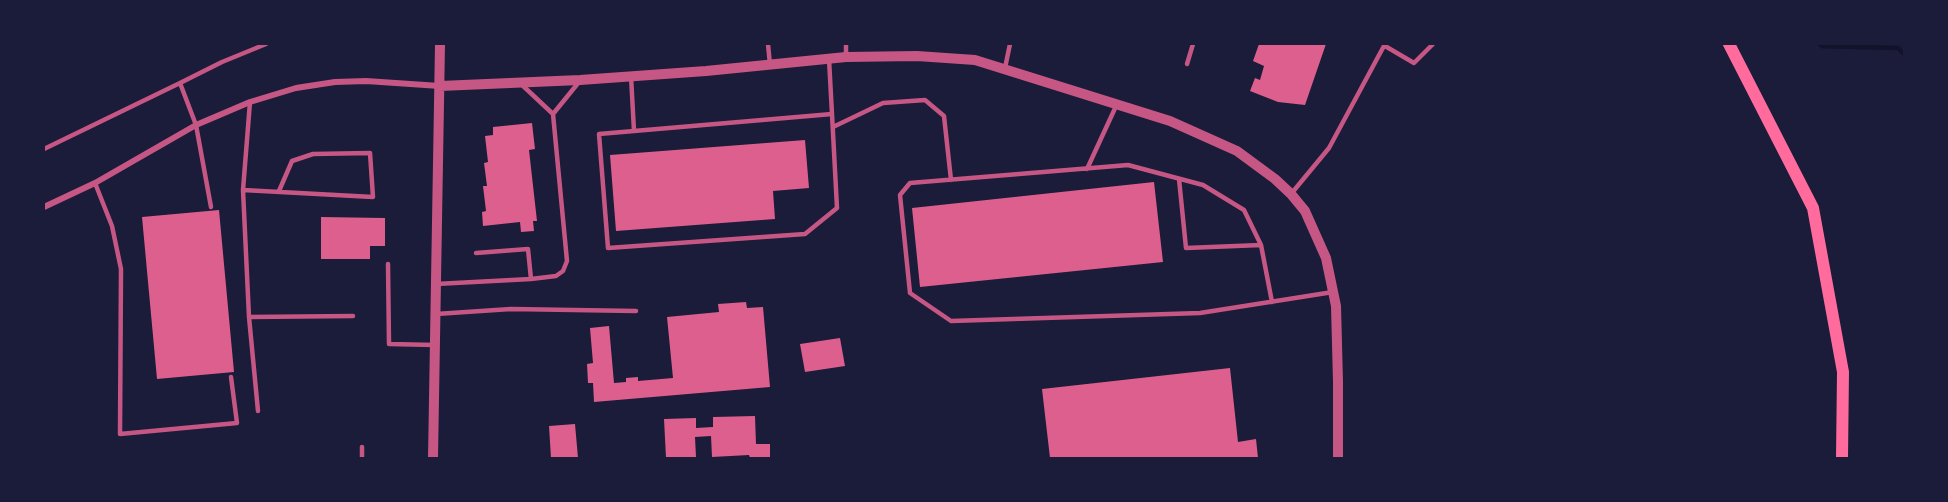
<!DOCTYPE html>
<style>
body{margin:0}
#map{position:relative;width:1948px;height:502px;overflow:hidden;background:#1b1b3a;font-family:"DM Sans",sans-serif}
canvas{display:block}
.frame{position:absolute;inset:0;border:45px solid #1b1b3a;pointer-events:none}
</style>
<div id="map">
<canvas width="1948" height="502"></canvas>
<div class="frame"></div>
</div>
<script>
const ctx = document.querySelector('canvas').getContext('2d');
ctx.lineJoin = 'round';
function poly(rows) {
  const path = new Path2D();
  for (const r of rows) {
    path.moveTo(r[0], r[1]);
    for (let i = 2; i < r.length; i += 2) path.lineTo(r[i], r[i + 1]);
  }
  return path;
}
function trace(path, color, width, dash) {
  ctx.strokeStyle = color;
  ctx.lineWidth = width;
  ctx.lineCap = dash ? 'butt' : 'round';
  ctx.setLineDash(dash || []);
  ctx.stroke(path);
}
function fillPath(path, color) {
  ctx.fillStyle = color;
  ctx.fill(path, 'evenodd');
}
trace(poly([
 [1820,44,1822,46,1898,48,1904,54]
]), '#12122b', 4.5);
fillPath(poly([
 [1259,44,1326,44,1305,105,1278,102,1250,91,1255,78,1260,80,1264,66,1253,61],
 [532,123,535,149,529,150,537,221,533,221,534,231,521,232,520,222,483,226,482,212,486,211,483,186,487,186,484,163,488,162,485,136,493,135,493,127],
 [805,140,809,188,773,191,775,219,616,231,610,155],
 [1154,182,1163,262,920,287,912,208],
 [219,210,234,372,157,379,142,217],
 [321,217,385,218,385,246,370,246,370,259,321,259],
 [746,302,747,308,763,307,770,387,594,402,593,383,588,383,587,364,593,363,590,328,609,326,614,383,626,382,626,378,638,377,638,381,673,378,667,317,719,312,718,304],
 [840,338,845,366,805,372,800,344],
 [1230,368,1238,442,1256,439,1258,458,1050,458,1042,389],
 [755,416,756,444,770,444,770,458,750,458,749,455,712,457,711,436,695,437,696,457,666,458,664,419,696,418,696,428,713,427,713,417],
 [575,424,578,458,551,458,549,426]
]), '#dd5f8e');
trace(poly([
 [768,44,770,65],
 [846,44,846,56],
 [1385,46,1414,63,1433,44],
 [1187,64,1193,44],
 [1005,68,1010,44],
 [631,76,634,131,832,114,829,59],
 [180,83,222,62,266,44],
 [521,84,553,114,579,82],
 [250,102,243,190,249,317,258,411],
 [833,127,883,103,925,100,944,116,951,180],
 [634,131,599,134,608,248,805,234,837,208,832,114],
 [44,149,180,83,196,125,211,207],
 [1087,169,1117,104],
 [1179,179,1186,248,1261,245],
 [95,183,112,226,121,269,120,434,237,423,231,377],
 [243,190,373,197,370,153,313,154,292,161,279,191],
 [1291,194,1329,148,1385,44],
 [476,253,528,249,531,279],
 [388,264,389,344,435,345],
 [436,284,531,279,556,276,563,271,567,261,553,114],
 [1272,302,1261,245,1244,210,1203,185,1128,165,910,183,900,195,910,293,951,321,1200,313,1333,292],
 [436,314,511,309,636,311],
 [249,317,353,316],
 [362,458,362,447]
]), '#c65784', 4.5);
trace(poly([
 [44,207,95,183,196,125,250,102,296,88,335,82,366,81,440,86]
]), '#c65784', 6);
trace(poly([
 [440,86,580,80,706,71,846,57,917,56,975,60,1170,121,1237,151,1275,179,1291,194,1305,211,1326,258,1336,306,1338,382,1338,458],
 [433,458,440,44]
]), '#c65784', 10);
trace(poly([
 [1729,44,1813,208,1843,372,1842,458]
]), '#ff6b9d', 12);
</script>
